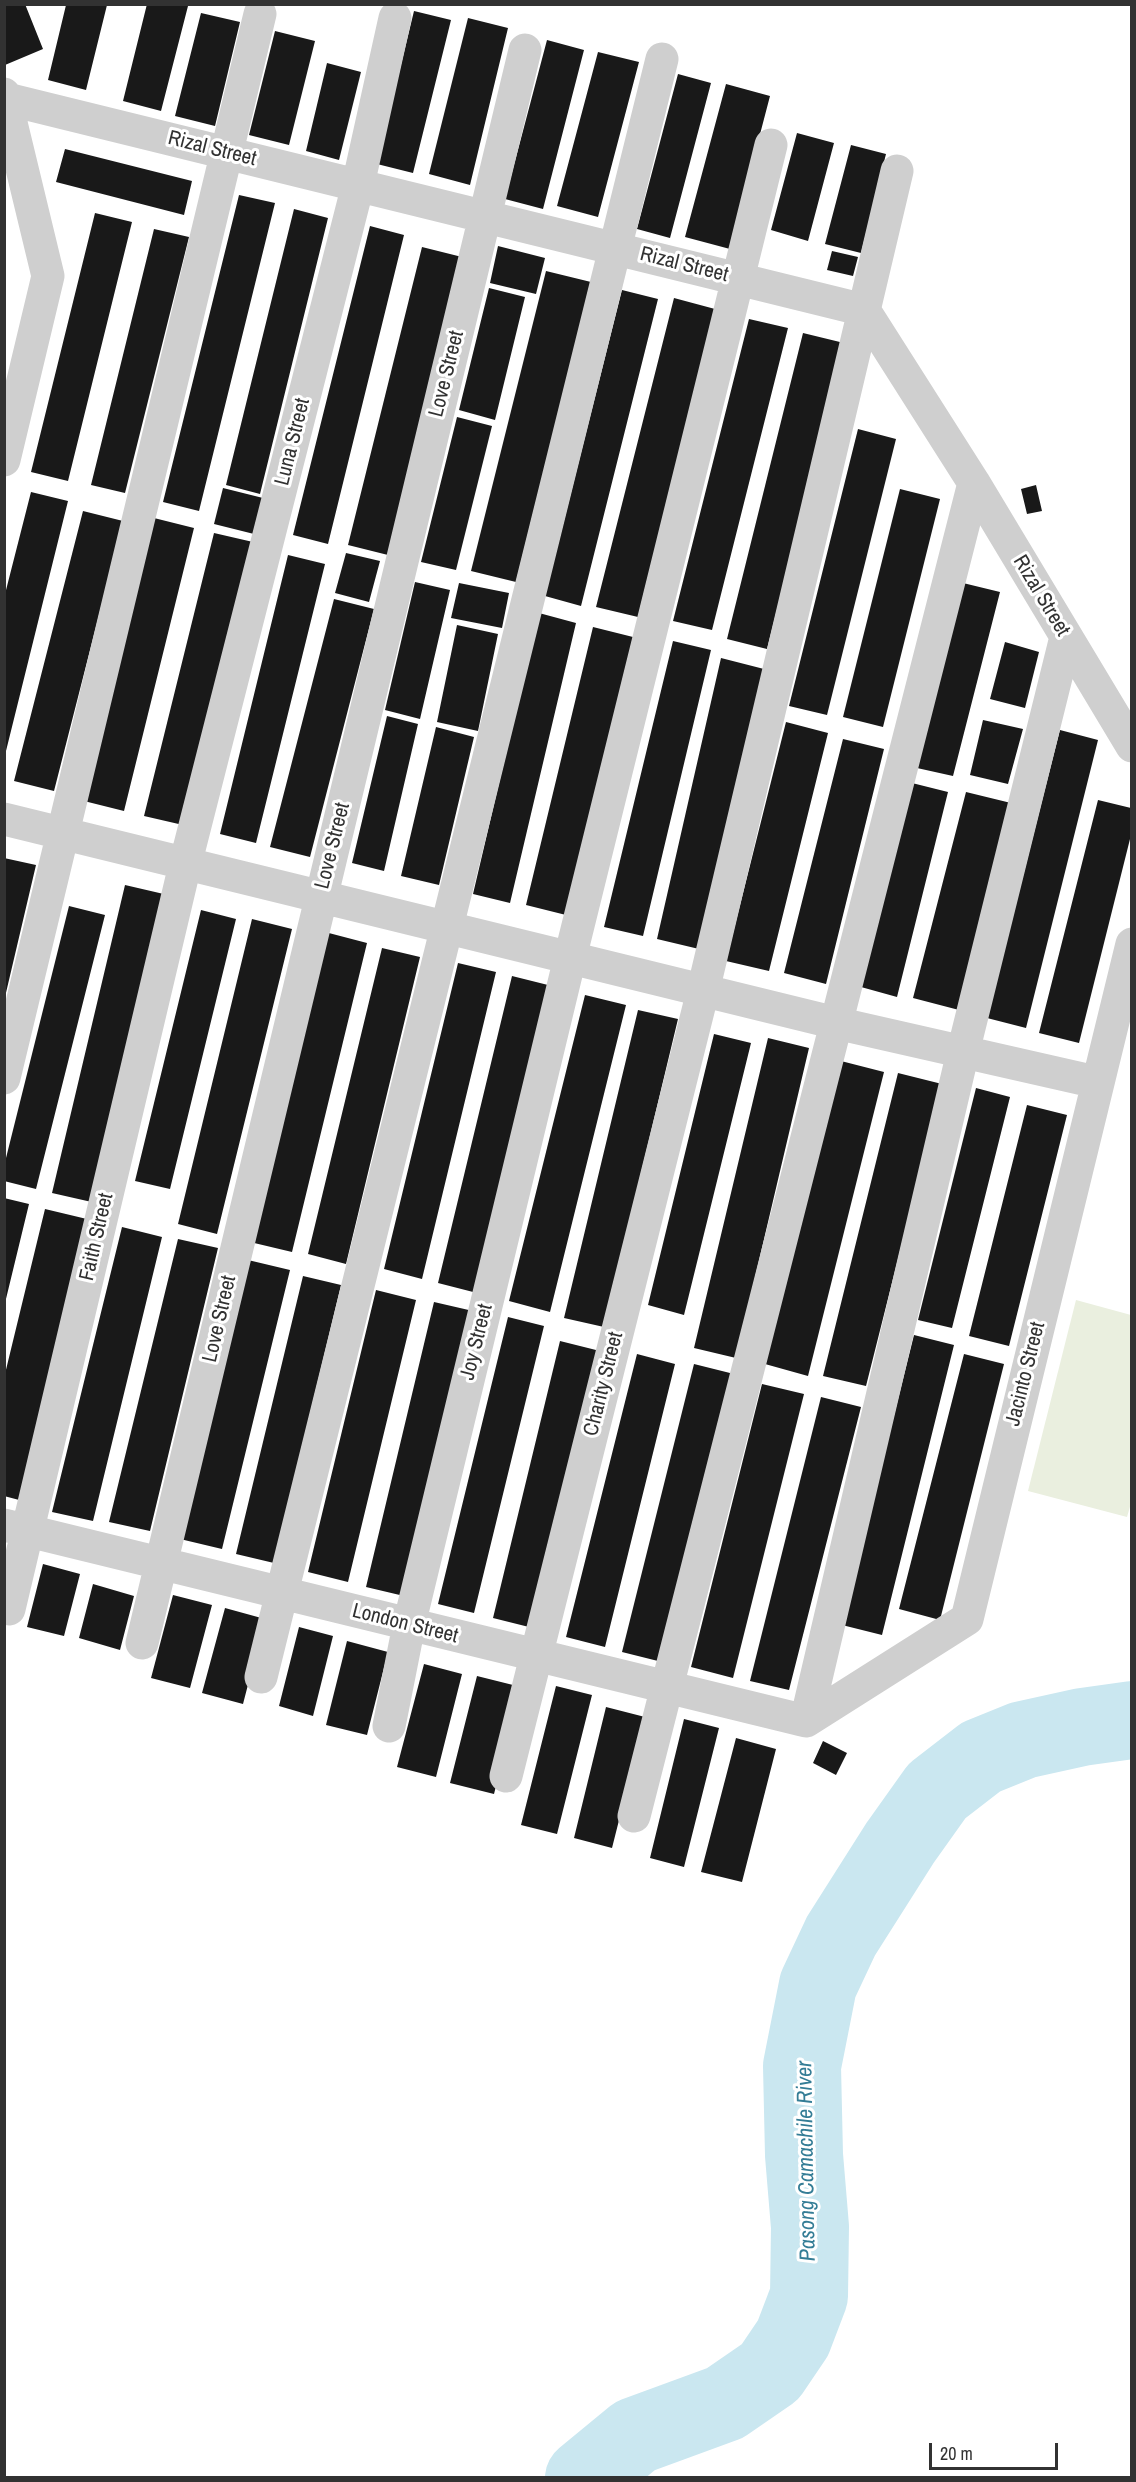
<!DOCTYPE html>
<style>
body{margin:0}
#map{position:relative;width:1136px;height:2482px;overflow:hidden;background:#fff;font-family:"Archivo Narrow",sans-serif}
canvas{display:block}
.frame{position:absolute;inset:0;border:6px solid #323232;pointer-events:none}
.scale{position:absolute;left:929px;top:2443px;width:129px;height:27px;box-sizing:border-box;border:3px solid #323232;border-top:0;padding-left:8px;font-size:18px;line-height:21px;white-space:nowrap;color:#323232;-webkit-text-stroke:4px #fff;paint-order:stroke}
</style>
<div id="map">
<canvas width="1136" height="2482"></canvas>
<div class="frame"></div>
<div class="scale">20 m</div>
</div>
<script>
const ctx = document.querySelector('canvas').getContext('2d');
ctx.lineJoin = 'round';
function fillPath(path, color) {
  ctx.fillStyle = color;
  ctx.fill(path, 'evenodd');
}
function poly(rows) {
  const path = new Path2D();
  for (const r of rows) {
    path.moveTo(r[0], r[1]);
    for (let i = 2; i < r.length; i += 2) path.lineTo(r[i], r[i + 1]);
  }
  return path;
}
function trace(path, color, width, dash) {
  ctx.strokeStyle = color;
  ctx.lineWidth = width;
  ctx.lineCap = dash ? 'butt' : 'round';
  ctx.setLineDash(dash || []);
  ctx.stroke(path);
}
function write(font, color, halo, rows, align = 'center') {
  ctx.font = font + ' "Archivo Narrow",sans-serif';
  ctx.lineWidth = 6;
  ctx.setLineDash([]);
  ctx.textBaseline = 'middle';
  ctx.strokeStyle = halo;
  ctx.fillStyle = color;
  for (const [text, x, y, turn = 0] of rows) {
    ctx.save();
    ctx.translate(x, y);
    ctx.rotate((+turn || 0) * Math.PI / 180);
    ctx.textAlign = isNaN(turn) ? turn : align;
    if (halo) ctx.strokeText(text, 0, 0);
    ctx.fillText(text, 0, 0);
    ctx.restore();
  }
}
fillPath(poly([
 [1076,1300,1131,1315,1132,1500,1127,1517,1028,1491]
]), '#eaefdf');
trace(poly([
 [584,2478,635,2436,725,2403,770,2372,793,2338,809,2296,810,2227,804,2155,802,2066,818,1985,841,1936,900,1843,937,1791,981,1757,1023,1740,1082,1727,1132,1720]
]), '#cae7f0', 78);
fillPath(poly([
 [4,4,25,4,43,49,5,65],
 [147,4,188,6,161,111,123,101],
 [66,5,107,5,86,90,48,80],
 [414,11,451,20,413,173,377,164],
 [201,13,240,22,215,126,175,116],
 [468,18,508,28,470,185,429,174],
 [275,31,315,41,289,145,249,135],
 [547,40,584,50,543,209,505,199],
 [598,52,639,62,598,217,557,206],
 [327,63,361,72,339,160,306,151],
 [678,74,711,83,670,238,637,229],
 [726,84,770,96,730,249,685,237],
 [797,133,834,143,808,241,771,230],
 [851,145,886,154,861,253,825,244],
 [65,149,192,181,184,215,56,182],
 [239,195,275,203,199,511,163,502],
 [294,209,328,218,260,494,226,485],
 [95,213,132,222,68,481,31,472],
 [370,226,404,235,328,544,293,535],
 [154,229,189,237,125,493,91,485],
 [498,246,545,258,536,294,490,283],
 [422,247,462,257,388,555,348,545],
 [832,251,858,257,853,276,827,270],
 [546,271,591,282,516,582,471,571],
 [489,288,525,297,495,420,459,410],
 [622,290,658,299,581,606,545,596],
 [674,298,715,309,638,617,596,607],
 [749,319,788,328,712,630,673,621],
 [803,333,844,343,767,649,727,639],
 [457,417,492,426,456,570,421,562],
 [858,429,896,439,827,715,789,706],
 [1036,485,1042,511,1027,514,1021,489],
 [223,488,267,499,258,535,214,524],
 [900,489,940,499,883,727,843,717],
 [31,492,68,501,5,755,4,598],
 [83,511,123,521,54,791,14,781],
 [154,518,194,528,124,811,84,801],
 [214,533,253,542,183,825,144,816],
 [346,553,380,561,369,602,335,593],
 [288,555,325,564,256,843,220,834],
 [415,582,450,590,420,719,385,710],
 [459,583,509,593,502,628,451,618],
 [963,583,1000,592,953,776,917,768],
 [334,599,374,609,310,857,270,847],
 [539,613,576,623,510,903,473,894],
 [457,625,498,634,478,731,437,722],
 [593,627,633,637,566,915,526,905],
 [673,641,711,650,643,936,604,927],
 [1005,642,1039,652,1025,708,990,699],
 [721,658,764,669,699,949,657,939],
 [387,716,418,724,384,871,352,863],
 [983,720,1023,729,1008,784,970,775],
 [786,722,828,733,769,971,726,961],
 [436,727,474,737,439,885,401,876],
 [1060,730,1098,740,1026,1028,987,1018],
 [843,739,884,749,826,984,784,973],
 [912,783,948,792,897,997,861,987],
 [966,792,1011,803,959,1010,913,998],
 [1098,800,1131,808,1131,835,1079,1043,1039,1033],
 [4,858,36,865,5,997,4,997],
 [125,885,168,895,96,1203,52,1193],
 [69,906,105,915,36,1189,4,1181,4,1166],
 [201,910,236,919,170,1189,135,1181],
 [252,919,292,929,217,1234,178,1224],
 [325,932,367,943,292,1252,250,1242],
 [382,948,420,957,346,1264,308,1254],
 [458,963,496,972,422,1279,384,1269],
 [512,976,552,986,477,1293,438,1283],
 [585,995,626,1005,550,1312,509,1301],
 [638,1010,678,1019,604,1327,564,1318],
 [714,1034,751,1043,684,1315,648,1305],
 [768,1038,809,1048,736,1358,694,1348],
 [841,1061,884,1072,808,1376,765,1364],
 [898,1073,942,1084,866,1386,823,1376],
 [976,1088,1010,1097,952,1328,918,1320],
 [1027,1105,1067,1115,1009,1346,969,1336],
 [4,1198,29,1204,5,1303,4,1303],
 [45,1209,91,1220,23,1501,4,1496,4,1378],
 [122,1227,162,1237,93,1521,52,1512],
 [178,1239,218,1248,150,1531,109,1522],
 [248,1260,290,1270,222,1549,180,1539],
 [303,1276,341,1285,274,1563,236,1554],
 [376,1290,416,1300,348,1582,308,1572],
 [434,1302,473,1311,404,1596,366,1587],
 [508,1317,544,1326,474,1613,438,1604],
 [914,1335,954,1345,882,1635,842,1625],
 [560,1341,600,1351,533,1628,493,1618],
 [637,1354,675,1364,605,1647,566,1637],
 [964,1354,1004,1364,940,1620,899,1609],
 [694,1364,734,1374,662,1662,622,1652],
 [762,1384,804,1394,733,1678,691,1667],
 [821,1397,861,1407,789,1690,750,1681],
 [43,1564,80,1574,64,1636,27,1627],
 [93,1584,134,1596,120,1650,79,1638],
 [173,1595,212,1605,190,1688,151,1678],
 [225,1608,265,1619,243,1704,202,1693],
 [299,1627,333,1636,313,1716,279,1706],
 [347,1641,388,1652,367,1735,326,1725],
 [424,1664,462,1674,436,1777,397,1767],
 [477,1676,521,1687,494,1794,450,1783],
 [556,1686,592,1695,557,1834,521,1825],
 [606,1707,645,1717,612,1848,574,1838],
 [684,1719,719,1728,684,1867,650,1858],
 [736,1738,776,1749,742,1882,701,1872],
 [823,1741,847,1753,836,1775,813,1763]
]), '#191919');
trace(poly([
 [4,94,48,276,4,460],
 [7,99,864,310,974,483,1132,746],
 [4,819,836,1023,1096,1082],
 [4,1078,260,14],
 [4,1525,806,1721],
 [9,1609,185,865,358,185,395,18],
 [142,1643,525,50],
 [261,1677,662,59],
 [806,1721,963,1052,1066,637],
 [806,1721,967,1619,1132,944],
 [389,1726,409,1625,570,958,771,145],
 [506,1776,703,991,897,171],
 [634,1816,974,483]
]), '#cfcfcf', 33);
write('21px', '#323232', '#fff', [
 ["Rizal Street",212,149,14],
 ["Rizal Street",684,265,14],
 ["Love Street",447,374,-76],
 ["Luna Street",293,442,-76],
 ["Rizal Street",1041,596,59],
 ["Love Street",333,846,-76],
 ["Faith Street",97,1237,-77],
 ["Love Street",220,1319,-77],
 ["Joy Street",477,1342,-76],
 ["Jacinto Street",1026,1374,-76],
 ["Charity Street",604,1384,-76],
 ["London Street",405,1624,14]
]);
write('italic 22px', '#347d96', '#fff', [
 ["Pasong Camachile River",807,2161,-91]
]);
</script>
